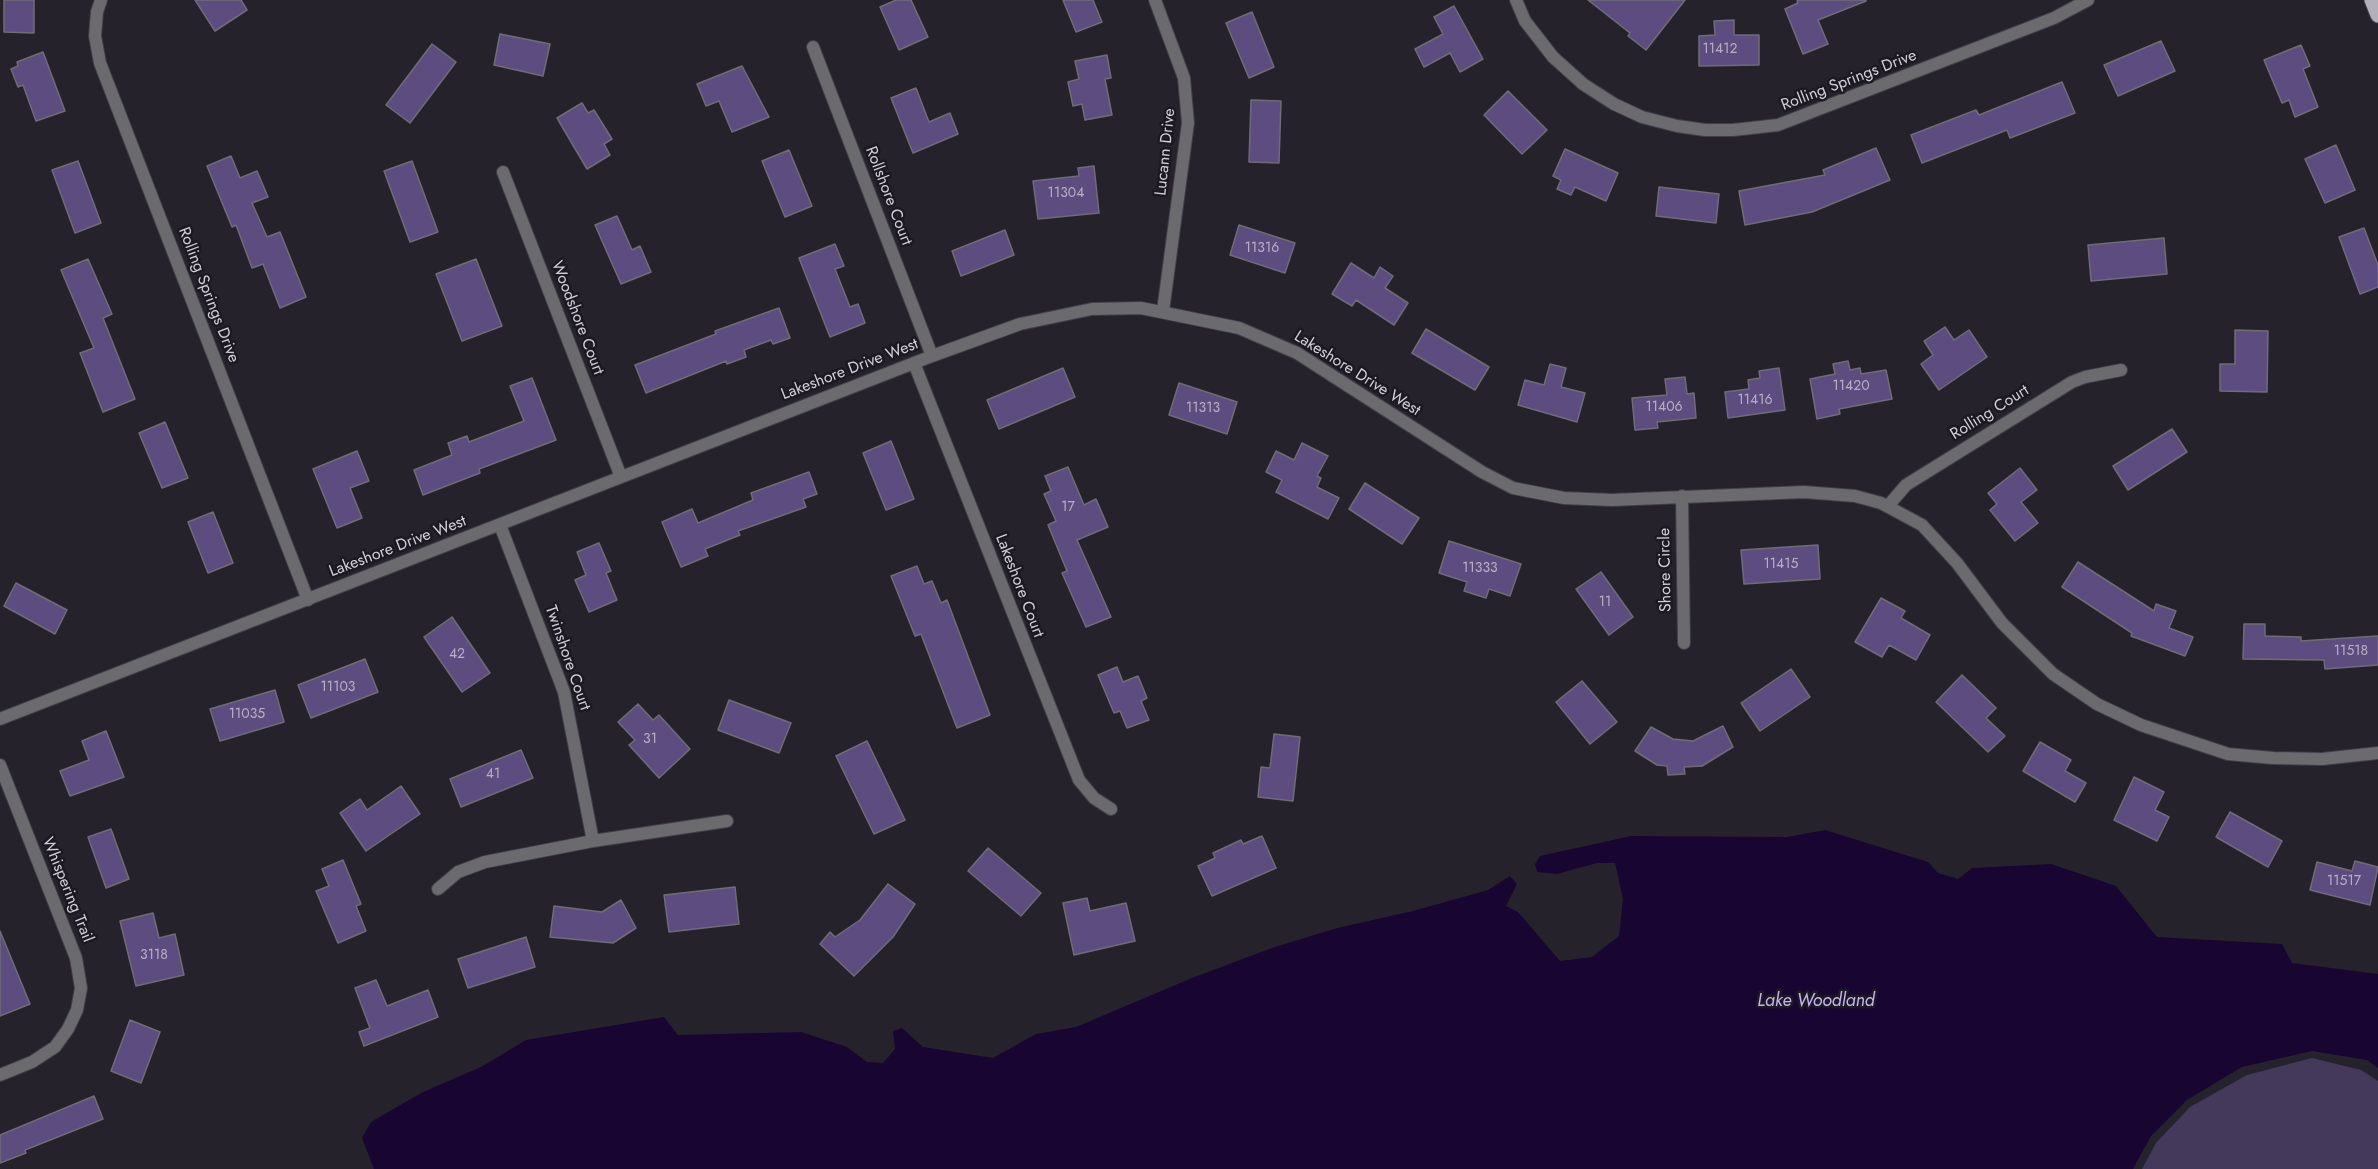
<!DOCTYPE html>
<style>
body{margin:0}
canvas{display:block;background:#25222c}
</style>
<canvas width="2378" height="1169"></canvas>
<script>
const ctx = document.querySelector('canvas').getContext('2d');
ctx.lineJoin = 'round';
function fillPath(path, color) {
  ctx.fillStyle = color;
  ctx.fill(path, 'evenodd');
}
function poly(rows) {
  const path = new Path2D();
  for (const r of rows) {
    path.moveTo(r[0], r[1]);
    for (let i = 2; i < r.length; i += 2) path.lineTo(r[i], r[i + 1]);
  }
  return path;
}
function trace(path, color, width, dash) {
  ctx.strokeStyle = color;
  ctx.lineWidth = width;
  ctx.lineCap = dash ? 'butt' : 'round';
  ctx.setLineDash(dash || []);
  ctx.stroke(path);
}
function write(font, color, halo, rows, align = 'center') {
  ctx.font = font + ' Jost,sans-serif';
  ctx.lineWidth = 5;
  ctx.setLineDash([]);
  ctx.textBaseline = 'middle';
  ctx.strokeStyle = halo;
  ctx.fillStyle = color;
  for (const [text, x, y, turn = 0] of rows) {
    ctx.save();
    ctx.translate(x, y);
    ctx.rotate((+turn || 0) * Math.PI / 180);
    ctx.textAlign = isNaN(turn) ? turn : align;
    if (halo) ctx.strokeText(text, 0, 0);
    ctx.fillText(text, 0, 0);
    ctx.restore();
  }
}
fillPath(poly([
 [2312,1058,2361,1070,2378,1081,2378,1169,2142,1169,2156,1143,2190,1107,2247,1075]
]), '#44395a');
fillPath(poly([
 [1825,830,1928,862,1938,873,1958,879,1972,868,2051,864,2116,886,2157,937,2282,944,2292,963,2378,974,2378,1068,2367,1060,2312,1051,2242,1067,2187,1100,2151,1136,2133,1169,374,1169,362,1138,371,1122,423,1092,481,1067,526,1040,664,1017,678,1035,801,1032,847,1047,867,1062,883,1063,895,1049,893,1031,902,1028,923,1047,993,1058,1036,1034,1076,1027,1192,978,1272,948,1337,928,1413,911,1488,890,1510,876,1517,884,1506,906,1518,912,1560,961,1592,957,1619,936,1623,899,1615,863,1597,863,1557,874,1537,872,1535,864,1540,856,1631,836,1787,837]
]), '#190532');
const building = poly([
 [4,0,34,0,34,33,4,32,4,0],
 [195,0,241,0,247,10,215,31,195,0],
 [896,0,911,0,928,37,899,50,880,7,896,0],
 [1063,0,1093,0,1102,22,1076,32,1063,0],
 [1588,0,1685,0,1646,50,1628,36,1630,33,1588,0],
 [1797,0,1866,0,1866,1,1818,20,1828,44,1803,54,1785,9,1798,3,1797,0],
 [1454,6,1483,59,1460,72,1450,53,1424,67,1415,49,1443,34,1434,17,1454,6],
 [1252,12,1274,67,1249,78,1226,23,1252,12],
 [1734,20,1734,35,1759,35,1759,65,1699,66,1699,36,1715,35,1714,21,1734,20],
 [500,34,550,44,543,76,494,65,500,34],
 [2161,41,2175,71,2118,96,2104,65,2161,41],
 [432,44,456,62,410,123,386,105,432,44],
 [2301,45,2310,66,2303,69,2318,107,2295,117,2289,100,2282,103,2264,60,2301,45],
 [43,52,65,111,36,121,23,85,18,87,11,69,18,66,17,62,43,52],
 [1107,55,1111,78,1105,79,1112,115,1085,120,1082,104,1073,106,1068,82,1079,79,1075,61,1107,55],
 [742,66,769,117,732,132,719,101,706,106,697,84,742,66],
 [2062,82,2075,113,2010,138,2007,130,1922,163,1911,135,1976,110,1979,115,2062,82],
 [916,88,929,122,950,113,958,134,913,153,891,98,916,88],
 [1508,91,1547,130,1522,154,1484,115,1508,91],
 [1251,100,1281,101,1279,163,1249,162,1251,100],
 [582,103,588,113,594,110,612,139,604,144,610,155,587,169,557,118,582,103],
 [2336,145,2355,190,2325,203,2305,159,2336,145],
 [1876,148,1890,180,1812,212,1745,225,1739,191,1825,175,1823,170,1876,148],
 [1565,149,1618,173,1606,201,1575,187,1571,195,1557,189,1561,180,1553,176,1565,149],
 [789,150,812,206,785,217,762,161,789,150],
 [231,156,240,178,257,171,268,197,252,203,267,237,280,232,306,297,280,308,263,264,252,268,236,225,232,227,207,166,231,156],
 [78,161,101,223,75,233,52,170,78,161],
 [412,161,438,232,410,242,384,171,412,161],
 [1094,166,1099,213,1038,219,1033,181,1079,176,1078,168,1094,166],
 [1659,187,1719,194,1716,223,1656,216,1659,187],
 [617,216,632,250,640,246,651,272,621,284,595,225,617,216],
 [1239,225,1295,243,1285,273,1230,255,1239,225],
 [2364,228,2378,265,2378,287,2360,294,2339,237,2364,228],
 [1005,230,1014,255,961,276,952,251,1005,230],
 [2164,238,2167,274,2091,281,2088,245,2164,238],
 [835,244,844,266,835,269,850,307,858,304,865,323,830,337,799,258,835,244],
 [88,259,112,314,103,318,135,399,103,412,80,353,94,348,61,270,88,259],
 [476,259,502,326,462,341,436,274,476,259],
 [1351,263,1374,278,1380,267,1393,276,1385,288,1408,303,1394,325,1356,300,1352,306,1332,294,1351,263],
 [779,308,790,338,773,344,771,340,744,350,746,357,727,364,726,361,646,393,635,365,716,334,715,331,779,308],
 [1945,327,1954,340,1969,330,1987,357,1939,390,1921,364,1933,355,1924,341,1945,327],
 [1426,329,1489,367,1475,390,1412,353,1426,329],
 [2235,330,2268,331,2267,392,2220,391,2220,364,2235,364,2235,330],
 [1848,361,1850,370,1860,368,1861,374,1886,370,1892,399,1839,409,1840,414,1817,419,1810,379,1835,374,1833,364,1848,361],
 [1550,364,1566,368,1561,387,1585,393,1577,422,1518,405,1525,380,1544,385,1550,364],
 [1063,368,1075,397,999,429,987,400,1063,368],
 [1779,368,1785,410,1728,418,1725,392,1749,389,1748,380,1760,378,1759,371,1779,368],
 [1685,377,1687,394,1694,393,1696,418,1657,422,1658,428,1635,430,1632,398,1667,395,1665,379,1685,377],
 [532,378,556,440,479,469,480,473,423,495,414,470,452,455,448,443,467,436,469,442,524,421,510,386,532,378],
 [1179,383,1237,402,1227,434,1169,415,1179,383],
 [165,422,188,478,162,488,139,433,165,422],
 [2172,429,2187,452,2128,490,2113,466,2172,429],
 [891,441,914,499,886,510,863,453,891,441],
 [1302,443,1328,456,1317,476,1321,478,1317,487,1339,498,1328,519,1276,492,1282,480,1266,472,1276,451,1294,460,1302,443],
 [357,451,369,481,350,488,362,518,337,528,313,469,357,451],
 [1068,467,1084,505,1096,499,1108,527,1077,540,1111,617,1086,627,1062,573,1067,571,1048,525,1056,521,1044,494,1051,491,1045,476,1068,467],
 [2020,468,2037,490,2021,502,2038,523,2015,541,1990,510,1997,504,1988,493,2020,468],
 [809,472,817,494,803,499,806,507,738,531,740,535,705,549,708,556,681,567,662,522,692,509,698,523,753,500,751,493,809,472],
 [1365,483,1419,518,1402,544,1349,509,1365,483],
 [213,512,233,563,208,573,188,522,213,512],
 [1449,541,1521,564,1510,596,1489,589,1486,598,1464,591,1467,582,1439,573,1449,541],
 [599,543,611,571,606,573,617,600,589,612,575,580,586,575,577,552,599,543],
 [1818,545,1820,579,1744,584,1741,550,1818,545],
 [2078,562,2154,611,2156,604,2176,611,2169,628,2193,637,2185,656,2131,636,2132,633,2062,587,2078,562],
 [917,566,924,584,932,581,941,603,947,600,990,715,957,728,921,634,915,636,891,576,917,566],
 [1601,572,1633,617,1609,635,1576,589,1601,572],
 [16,583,67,610,55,634,4,606,16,583],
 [1881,598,1905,611,1901,618,1930,635,1916,660,1889,645,1882,657,1855,642,1881,598],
 [452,617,490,673,462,692,424,637,452,617],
 [2244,624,2265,624,2265,636,2301,637,2301,641,2378,636,2378,665,2325,669,2324,660,2243,659,2244,624],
 [365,659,378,692,311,718,298,685,365,659],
 [1117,667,1123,682,1138,676,1147,698,1141,701,1149,720,1127,728,1120,711,1114,713,1098,675,1117,667],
 [1791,669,1810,697,1760,731,1741,703,1791,669],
 [1962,675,1996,708,1986,718,2005,736,1988,752,1936,702,1962,675],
 [1582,681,1617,722,1590,744,1556,702,1582,681],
 [275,690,284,722,220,741,210,709,275,690],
 [729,700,791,723,779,753,718,730,729,700],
 [638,704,653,720,659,715,690,749,659,778,629,745,635,740,618,722,638,704],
 [1723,726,1733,747,1702,766,1684,767,1685,774,1668,775,1667,766,1657,765,1635,751,1651,727,1673,739,1693,741,1723,726],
 [106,731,124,777,70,796,60,771,89,760,82,741,106,731],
 [1274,734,1300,737,1293,801,1258,797,1261,767,1270,768,1274,734],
 [867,741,905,820,874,834,836,756,867,741],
 [2040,742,2071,760,2065,771,2086,783,2075,802,2023,771,2040,742],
 [521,750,533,778,461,807,450,779,521,750],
 [2134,777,2164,792,2155,810,2169,817,2157,841,2114,820,2134,777],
 [401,786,420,814,366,851,340,813,360,799,367,810,401,786],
 [2230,812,2282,841,2268,867,2216,837,2230,812],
 [111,829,129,879,106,888,88,837,111,829],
 [1262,836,1276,868,1212,896,1198,866,1215,858,1213,853,1241,840,1243,844,1262,836],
 [988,848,1041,893,1021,916,968,871,988,848],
 [343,860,361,904,356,906,366,931,338,943,316,891,329,886,322,869,343,860],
 [2355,861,2378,867,2370,905,2310,890,2317,862,2352,871,2355,861],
 [888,884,915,904,893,937,854,976,820,944,830,932,835,937,860,920,888,884],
 [735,887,739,924,669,932,664,895,735,887],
 [1087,898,1090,911,1126,903,1135,941,1074,955,1063,903,1087,898],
 [621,900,636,928,613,943,550,937,554,906,602,912,621,900],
 [153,913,159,938,175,934,184,975,136,986,120,921,153,913],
 [0,931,30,1004,0,1016,0,931],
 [526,937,535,967,468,988,458,959,526,937],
 [376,980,387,1006,428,990,438,1017,364,1046,359,1032,370,1028,355,988,376,980],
 [130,1020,160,1032,141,1083,111,1071,130,1020],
 [94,1096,103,1119,25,1150,26,1153,0,1163,0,1135,94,1096]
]);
fillPath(building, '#5d4c7f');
trace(building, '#6f6c78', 1.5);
const minor = poly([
 [101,0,97,12,95,36,100,63,308,600],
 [1155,0,1184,78,1188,123,1163,311],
 [1516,0,1525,21,1553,57,1583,84,1614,104,1642,117,1677,126,1705,130,1733,130,1778,125,2054,18,2088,0],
 [813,47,932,356],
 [503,172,621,477],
 [914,363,1079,780,1094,798,1111,809],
 [1682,496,1684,643],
 [1888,506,1906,485,2072,382,2085,377,2121,370],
 [500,525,564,692,593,841],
 [0,719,932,356,1020,324,1092,309,1141,308,1239,328,1297,353,1482,472,1513,488,1564,498,1612,500,1804,492,1855,496,1881,503,1922,525,1957,563,2002,623,2053,674,2097,704,2141,725,2228,754,2273,758,2322,759,2378,753],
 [0,765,76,958,81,988,77,1010,68,1029,55,1047,32,1062,0,1075],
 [438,889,458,872,485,862,593,841,727,821]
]);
const primary = poly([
 [2372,0,2378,15]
]);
trace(minor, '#413e48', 14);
trace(primary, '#413e48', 17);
trace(minor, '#6b6a6f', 12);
trace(primary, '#b3b0bb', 15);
write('14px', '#b6b0c2', null, [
 ["11412",1720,50],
 ["11304",1066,194],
 ["11316",1262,249],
 ["11420",1851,387],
 ["11416",1755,401],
 ["11406",1664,408],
 ["11313",1203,409],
 ["17",1068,508],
 ["11415",1781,565],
 ["11333",1480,569],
 ["11",1605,603],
 ["11518",2351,652],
 ["42",457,655],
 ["11103",338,688],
 ["11035",247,715],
 ["31",650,740],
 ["41",493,775],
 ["11517",2344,882],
 ["3118",154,956]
]);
write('16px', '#d3d1d8', '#1c1923', [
 ["Rolling Springs Drive",1849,81,-21],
 ["Lucann Drive",1166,152,-84],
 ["Rollshore Court",888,196,69],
 ["Rolling Springs Drive",208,295,69],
 ["Woodshore Court",577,318,69],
 ["Lakeshore Drive West",850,370,-21],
 ["Lakeshore Drive West",1357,374,32],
 ["Rolling Court",1990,413,-32],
 ["Lakeshore Drive West",398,547,-21],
 ["Shore Circle",1666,570,-91],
 ["Lakeshore Court",1019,586,69],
 ["Twinshore Court",567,658,71],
 ["Whispering Trail",67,890,68]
]);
write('italic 18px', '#c7b3f3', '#1c1923', [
 ["Lake Woodland",1816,1002]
]);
</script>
